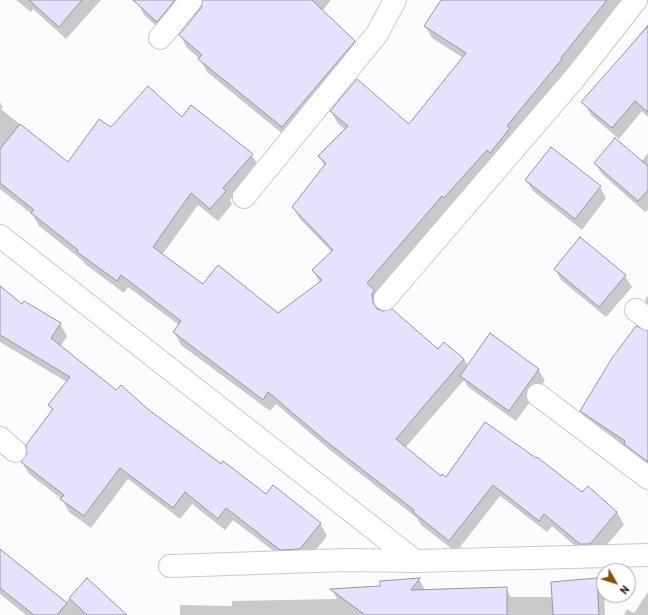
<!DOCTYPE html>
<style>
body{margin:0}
#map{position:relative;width:648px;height:615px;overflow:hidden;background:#fbfcfd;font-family:Barlow,sans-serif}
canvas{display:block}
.north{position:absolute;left:596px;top:563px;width:40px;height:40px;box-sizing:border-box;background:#fff;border:1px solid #a7a8a9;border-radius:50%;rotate:129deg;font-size:11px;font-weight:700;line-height:16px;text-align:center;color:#242529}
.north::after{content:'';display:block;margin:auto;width:14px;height:18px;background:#864e01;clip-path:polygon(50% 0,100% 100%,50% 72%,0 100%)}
</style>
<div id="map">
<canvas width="648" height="615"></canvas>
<div class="north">N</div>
</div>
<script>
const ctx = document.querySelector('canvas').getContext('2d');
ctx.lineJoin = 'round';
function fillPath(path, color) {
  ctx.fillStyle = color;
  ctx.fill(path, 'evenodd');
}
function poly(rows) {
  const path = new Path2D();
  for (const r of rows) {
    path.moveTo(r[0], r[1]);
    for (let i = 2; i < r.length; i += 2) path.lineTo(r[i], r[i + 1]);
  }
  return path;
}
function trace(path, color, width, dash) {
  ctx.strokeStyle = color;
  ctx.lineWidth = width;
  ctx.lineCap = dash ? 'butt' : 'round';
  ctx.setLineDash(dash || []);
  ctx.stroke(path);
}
fillPath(poly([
 [16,0,101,0,66,39,33,9,31,12],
 [136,0,331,0,322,11,355,41,362,54,290,140,207,72,200,59,187,48,180,35,204,2,201,0,165,34,145,16],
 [442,0,625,0,567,70,375,294,381,304,379,306,379,311,438,351,464,359,468,366,538,369,545,381,516,421,468,387,464,380,405,448,441,477,583,494,617,512,624,525,597,556,587,556,552,526,547,532,500,496,456,552,421,525,417,518,330,450,276,404,270,411,181,345,174,332,179,325,128,287,124,293,85,264,82,260,39,226,33,215,0,189,0,102,3,107,1,109,68,163,111,128,182,118,252,155,259,167,230,200,232,204,218,221,198,205,162,255,203,285,278,315,320,283,313,270,332,252,300,219,293,207,325,167,319,156,346,130,338,124,331,111,409,125,463,58,432,38,425,26],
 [648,24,648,117,642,111,619,139,591,115,584,103],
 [648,153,648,210,645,212,602,174,595,163,641,162],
 [526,180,600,187,606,198,582,230,533,191],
 [555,269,625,276,632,287,606,317,561,280],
 [0,288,22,305,60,324,67,336,60,347,117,391,149,410,221,465,266,496,320,523,327,536,307,561,288,562,233,520,225,530,192,504,180,519,128,479,91,528,69,512,62,499,29,474,22,462,53,411,50,405,67,382,0,342],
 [648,295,648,306,645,300],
 [648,332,648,468,632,455,628,449,587,422,581,411],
 [0,551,65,603,87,580,122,615,26,615,0,594],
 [419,579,425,590,506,588,511,597,553,597,596,579,604,592,605,615,180,615,180,605,232,606,232,601,337,599,332,589,381,587,381,582],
 [648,592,648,615,624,615,627,609,634,613]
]), '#0003');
const building = poly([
 [29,0,82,0,59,27,29,0],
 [133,0,175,0,157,22,133,0],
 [203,0,312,0,355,41,282,127,198,59,202,55,179,35,201,8,203,0],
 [441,0,607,0,561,58,562,59,507,126,510,128,490,153,487,150,444,198,442,196,367,283,375,291,372,293,373,303,377,309,383,311,392,309,438,349,444,342,464,359,396,439,441,476,442,474,446,477,485,422,536,458,537,457,582,492,588,486,617,512,590,544,580,544,544,514,539,521,493,485,449,541,413,512,414,510,322,438,268,392,263,400,173,332,181,321,121,275,117,281,77,252,78,250,31,213,34,210,0,183,0,149,20,124,68,162,99,119,111,127,148,86,182,117,191,105,253,154,223,188,226,191,210,209,191,193,153,247,203,284,218,265,278,313,322,280,312,270,333,250,292,207,326,163,318,156,348,126,330,111,357,79,409,124,466,53,424,26,441,0],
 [648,26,648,112,635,101,612,128,581,102,648,26],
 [615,138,648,166,648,190,638,201,594,163,615,138],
 [551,147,601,186,575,219,525,180,551,147],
 [580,237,626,275,599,307,554,269,580,237],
 [0,286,22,304,24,301,61,323,51,338,116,390,121,385,149,410,221,464,223,461,266,494,273,485,321,523,300,549,280,550,226,508,218,519,185,492,173,508,120,468,84,516,60,499,64,495,21,462,27,454,26,445,53,409,48,405,70,377,0,335,0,286],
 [636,326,648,331,648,462,624,444,625,441,580,411,612,358,636,326],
 [490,333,539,369,509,411,460,376,490,333],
 [0,549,67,603,57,615,34,615,0,588,0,549],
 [87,578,127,615,87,615,69,598,87,578],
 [420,578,411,590,507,587,507,615,365,615,330,589,380,586,380,581,420,578],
 [597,578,599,615,553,615,551,582,597,578]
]);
fillPath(building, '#e4e2fd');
trace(building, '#9796a0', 1);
const minor = poly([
 [160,38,191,0],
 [244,197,377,34,395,0],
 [0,236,415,561,648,555],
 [385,299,574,79,636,0],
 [636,310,648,319],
 [538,395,648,478],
 [0,438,15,451],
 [170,566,346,560,415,561]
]);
trace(minor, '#c5c9d2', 24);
trace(minor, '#fff', 22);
</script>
